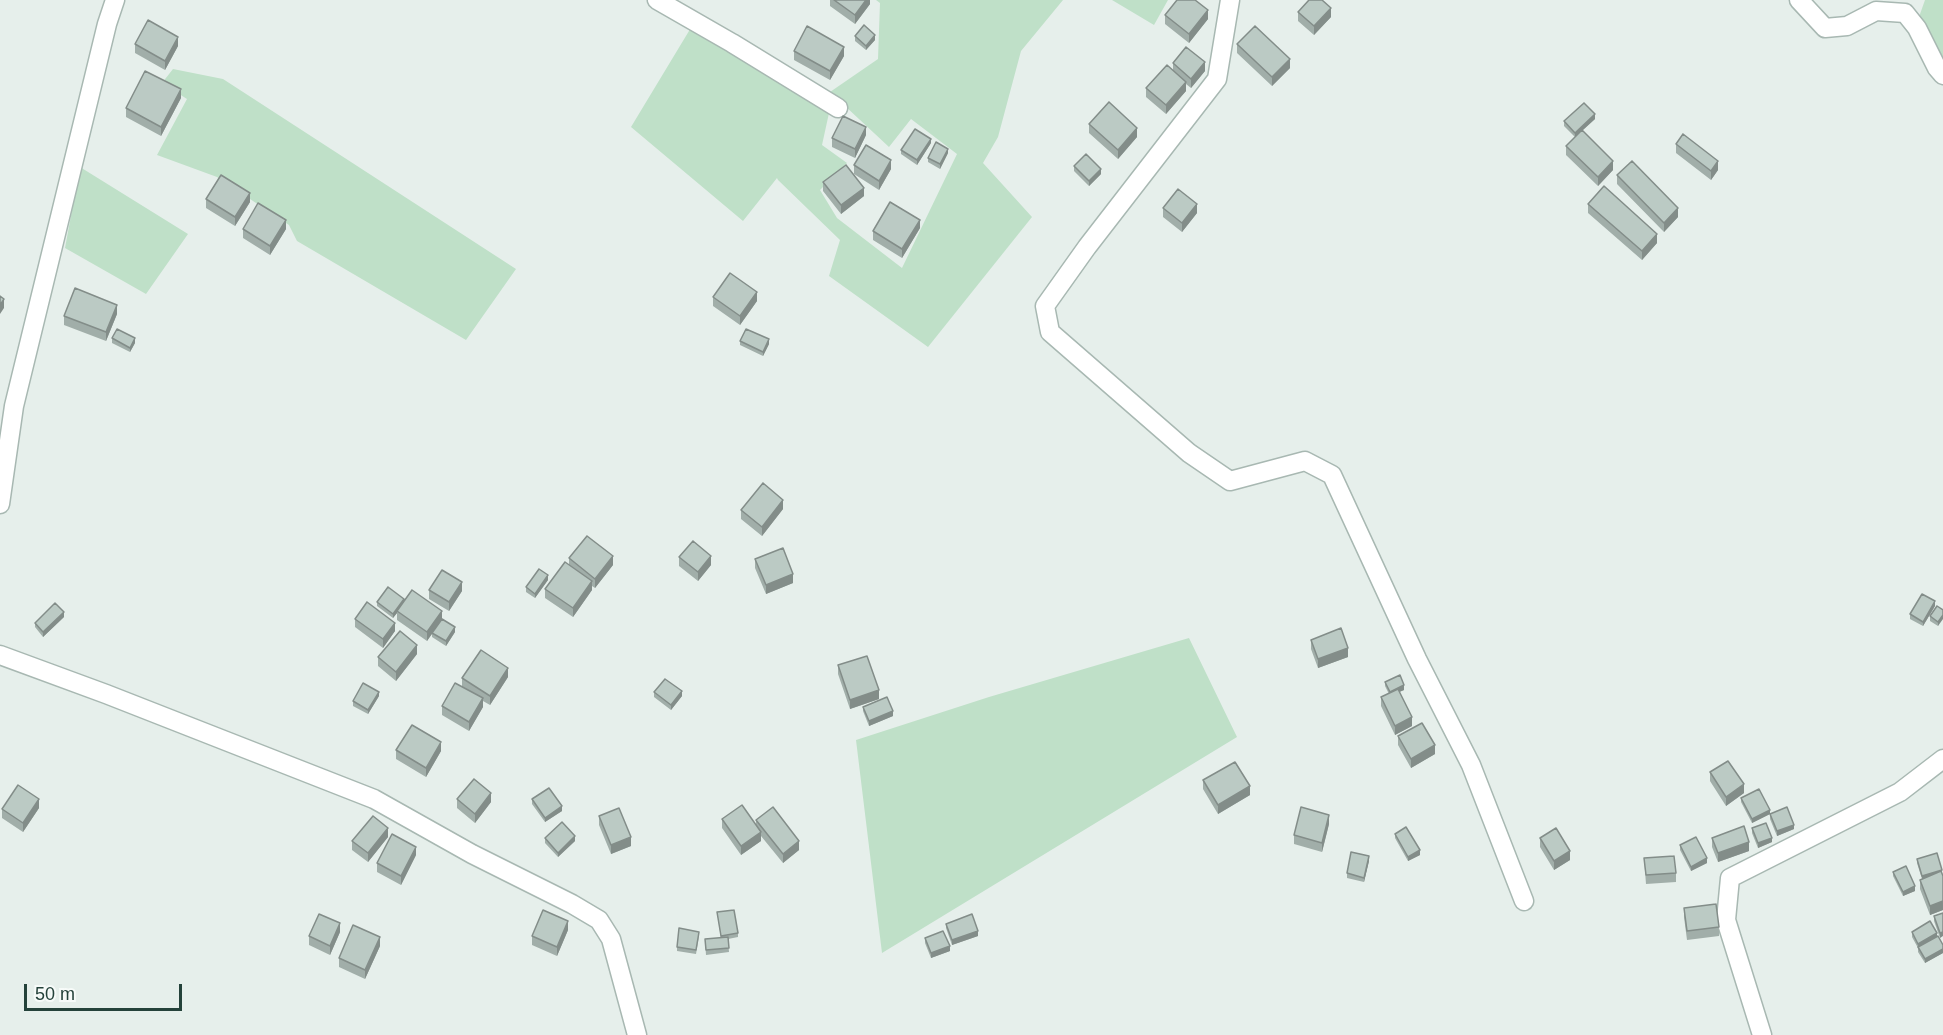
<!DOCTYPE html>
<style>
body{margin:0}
#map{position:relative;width:1943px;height:1035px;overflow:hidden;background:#e6efeb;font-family:Helvetica,sans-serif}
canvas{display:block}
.scale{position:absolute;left:24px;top:984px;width:158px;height:27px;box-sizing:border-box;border:3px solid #24423a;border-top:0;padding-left:8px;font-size:18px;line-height:21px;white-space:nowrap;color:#24423a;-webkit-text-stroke:4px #f7fbf9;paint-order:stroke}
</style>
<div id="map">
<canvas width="1943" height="1035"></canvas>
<div class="scale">50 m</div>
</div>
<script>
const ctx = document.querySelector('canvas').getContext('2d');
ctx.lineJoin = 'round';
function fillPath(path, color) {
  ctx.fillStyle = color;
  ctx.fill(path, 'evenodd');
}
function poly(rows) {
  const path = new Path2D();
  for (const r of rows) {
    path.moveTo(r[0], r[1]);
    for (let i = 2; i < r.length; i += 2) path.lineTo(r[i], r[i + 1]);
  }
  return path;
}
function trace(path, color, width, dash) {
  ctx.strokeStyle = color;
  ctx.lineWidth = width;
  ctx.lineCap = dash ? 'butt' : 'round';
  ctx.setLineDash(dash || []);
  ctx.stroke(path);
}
fillPath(poly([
 [876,0,1063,0,1021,51,998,137,983,163,1032,217,928,347,829,276,840,240,778,180,777,178,743,221,631,127,692,26,829,113,822,145,847,163,820,190,837,218,902,268,957,154,911,119,889,147,830,92,878,59,880,3],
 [1112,0,1168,0,1154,25],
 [1925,0,1943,0,1943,57,1919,17],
 [173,69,223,79,516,269,466,340,297,241,289,225,217,177,157,155,187,99,162,83],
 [80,167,188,234,146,294,65,248],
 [1189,638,1237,737,882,953,856,740,989,697]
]), '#bfe0c8');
const minor = poly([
 [657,0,732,43,838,108],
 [1230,0,1217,79,1087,247,1045,306,1050,332,1189,453,1230,481,1305,461,1332,475,1417,659,1471,765,1524,901],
 [1799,0,1825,28,1847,26,1876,11,1905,13,1917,28,1937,68,1943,75],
 [0,504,14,406,107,24,115,0],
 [0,655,106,694,374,799,472,854,572,904,599,920,611,939,637,1035],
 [1762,1035,1726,920,1730,878,1900,792,1943,759]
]);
trace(minor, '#a8b8b2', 21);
trace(minor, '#fff', 18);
fillPath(poly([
 [830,0,870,0,870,4,855,24,830,6],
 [1298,12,1331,17,1314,35,1298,21],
 [1165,15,1208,19,1189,43,1165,24],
 [855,36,875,40,866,50,855,41],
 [135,44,178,46,165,70,135,53],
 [1237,44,1290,68,1272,86,1237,53],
 [794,51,844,56,830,80,794,60],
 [1173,63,1205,71,1191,88,1186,84,1186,91,1166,114,1146,97,1146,88,1173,70],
 [181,98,161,136,126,117,126,108],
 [1595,119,1582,131,1613,170,1598,186,1566,155,1566,146,1575,137,1564,126,1564,121],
 [1089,124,1137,137,1118,159,1089,133],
 [866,135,855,158,832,147,832,138],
 [931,143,917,165,901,154,901,150],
 [1676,144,1718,170,1711,180,1676,153],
 [948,153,940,169,928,162,928,158],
 [854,165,891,169,879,190,854,174],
 [1074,166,1101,174,1089,186,1074,171],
 [1617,175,1678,217,1664,232,1617,184],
 [823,182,864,196,841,214,823,191],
 [206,199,250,202,235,226,206,208],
 [1588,204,1657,243,1642,260,1588,213],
 [1163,208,1197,213,1182,232,1163,217],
 [920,228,902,258,873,240,873,231],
 [243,229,286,229,270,255,243,238],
 [713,297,757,301,740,325,713,306],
 [117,314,106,341,64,325,64,316],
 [112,338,135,343,130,352,112,343],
 [740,341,769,344,763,356,740,345],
 [783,509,762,536,741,519,741,510],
 [679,557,711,565,698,581,679,566],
 [569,558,613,565,595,588,592,586,592,590,573,617,545,598,545,589,569,565],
 [755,559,793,583,766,594,755,568],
 [548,580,535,598,526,592,526,587],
 [429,590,462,591,449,611,429,599],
 [404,601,442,619,455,632,446,646,432,637,432,633,427,641,397,620,397,613,393,618,377,606,377,602],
 [1935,606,1923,626,1910,619,1910,614],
 [1943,610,1938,626,1930,621,1930,616],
 [64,617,43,637,35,627,35,623],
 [355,619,395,631,383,648,355,627],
 [1311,640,1348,657,1318,668,1311,649],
 [417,654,396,681,378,666,378,657],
 [838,665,879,699,850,709,838,674],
 [508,677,490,705,483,701,483,707,469,731,442,715,442,706,462,686,462,678],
 [1385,682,1404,690,1399,692,1412,726,1395,735,1381,706,1381,697,1389,694,1385,686],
 [654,692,682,696,671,710,654,697],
 [379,696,368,714,353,706,353,701],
 [863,707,893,716,869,726,863,711],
 [1398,736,1435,754,1411,768,1398,745],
 [396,750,441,751,426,777,396,759],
 [1710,772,1744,793,1726,806,1710,781],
 [1203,780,1250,795,1218,814,1203,789],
 [1741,798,1770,814,1794,829,1777,836,1770,819,1770,814,1752,823,1741,802],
 [457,799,491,802,475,823,457,808],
 [532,799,562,811,545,822,532,804],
 [39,808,23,832,2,818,2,809],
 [599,816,631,846,611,854,599,825],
 [722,819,756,825,756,820,799,850,783,863,761,836,761,841,741,855,722,828],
 [1329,824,1322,852,1294,844,1294,835],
 [1752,828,1772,842,1758,848,1752,833],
 [1395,834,1420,855,1408,861,1395,838],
 [388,837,368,862,352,850,352,841],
 [545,838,575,841,558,857,545,843],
 [1540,838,1570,860,1554,870,1540,847],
 [1712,838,1749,851,1718,862,1712,847],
 [1680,845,1707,863,1691,871,1680,850],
 [416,855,401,885,377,872,377,863],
 [1644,858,1676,873,1676,882,1646,884],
 [1917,859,1942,873,1943,876,1943,910,1930,915,1920,889,1920,880,1922,879,1917,863],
 [1369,861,1364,882,1347,878,1347,873],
 [1893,872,1915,891,1903,896,1893,876],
 [1684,908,1719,927,1719,936,1687,940,1684,917],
 [717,912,738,933,738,937,728,939,729,952,706,955,705,939,721,938],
 [1943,913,1940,938,1934,921,1934,916],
 [946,924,978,936,952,945,946,928],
 [568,930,557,956,532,945,532,936],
 [340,932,330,955,309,945,309,936],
 [1912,932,1937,937,1943,945,1943,953,1925,963,1918,952,1918,948,1912,937],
 [699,936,696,954,677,951,677,947],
 [925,938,950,951,931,958,925,943],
 [380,946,365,979,339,967,339,958]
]), '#a1aea9');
fillPath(poly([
 [866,0,870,0,870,4,855,24,855,15],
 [1331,8,1331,17,1314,35,1314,26],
 [1208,10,1208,19,1189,43,1189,34],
 [875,35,875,40,866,50,866,46],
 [178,37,178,46,165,70,165,61],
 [844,47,844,56,830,80,830,71],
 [1290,59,1290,68,1272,86,1272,77],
 [1205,62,1205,71,1191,88,1191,79],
 [1186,82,1186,91,1166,114,1166,105],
 [181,89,181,98,161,136,161,127],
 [1595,114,1595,119,1575,137,1575,133],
 [866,127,866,135,855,158,855,149],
 [1137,128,1137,137,1118,159,1118,150],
 [931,139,931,143,917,165,917,160],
 [948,149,948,153,940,169,940,164],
 [891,160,891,169,879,190,879,181],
 [1613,161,1613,170,1598,186,1598,177],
 [1718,161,1718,170,1711,180,1711,171],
 [1101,169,1101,174,1089,186,1089,181],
 [864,188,864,196,841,214,841,205],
 [250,193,250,202,235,226,235,217],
 [1197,204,1197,213,1182,232,1182,223],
 [1678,208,1678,217,1664,232,1664,223],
 [286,220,286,229,270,255,270,246],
 [920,220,920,228,902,258,902,249],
 [1657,234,1657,243,1642,260,1642,251],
 [757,292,757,301,740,325,740,316],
 [4,299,4,308,0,314,0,305],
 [117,305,117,314,106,341,106,332],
 [135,338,135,343,130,352,130,348],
 [769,339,769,344,763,356,763,352],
 [783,500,783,509,762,536,762,527],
 [613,556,613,565,595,588,595,579],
 [711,556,711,565,698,581,698,572],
 [793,574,793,583,766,594,766,585],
 [548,575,548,580,535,598,535,594],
 [592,581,592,590,573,617,573,608],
 [462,582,462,591,449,611,449,602],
 [404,599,404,604,397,611,397,613,393,618,393,614],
 [1935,601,1935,606,1923,626,1923,622],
 [442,611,442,620,427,641,427,632],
 [64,612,64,617,43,637,43,632],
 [1943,615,1943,619,1938,626,1938,622],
 [395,623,395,631,383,648,383,639],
 [455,627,455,632,446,646,446,641],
 [417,645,417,654,396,681,396,672],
 [1348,648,1348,657,1318,668,1318,659],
 [508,668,508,677,490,705,490,696],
 [1404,685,1404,690,1390,696,1390,692],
 [879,690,879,699,850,709,850,700],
 [682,691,682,696,671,710,671,705],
 [379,692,379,696,368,714,368,710],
 [483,698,483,707,469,731,469,722],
 [893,711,893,716,869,726,869,721],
 [1412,717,1412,726,1395,735,1395,726],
 [441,742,441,751,426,777,426,768],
 [1435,745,1435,754,1411,768,1411,759],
 [1744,784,1744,793,1726,806,1726,797],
 [1250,786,1250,795,1218,814,1218,805],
 [491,793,491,802,475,823,475,814],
 [39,799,39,808,23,832,23,823],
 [562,806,562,811,545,822,545,818],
 [1770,810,1770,814,1752,823,1752,819],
 [1329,815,1329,824,1322,852,1322,843],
 [1794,825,1794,829,1777,836,1777,831],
 [388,828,388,837,368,862,368,853],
 [761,832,761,841,741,855,741,846],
 [575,836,575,841,558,857,558,853],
 [631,837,631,846,611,854,611,845],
 [1772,838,1772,842,1758,848,1758,843],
 [799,841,799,850,783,863,783,854],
 [1749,842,1749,851,1718,862,1718,853],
 [416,847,416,855,401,885,401,876],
 [1420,850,1420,855,1408,861,1408,857],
 [1570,851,1570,860,1554,870,1554,861],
 [1369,856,1369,861,1364,882,1364,878],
 [1707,858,1707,863,1691,871,1691,867],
 [1942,870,1942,875,1922,881,1922,876],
 [1915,886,1915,891,1903,896,1903,892],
 [1943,901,1943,910,1930,915,1930,906],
 [568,921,568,930,557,956,557,947],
 [340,923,340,932,330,955,330,946],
 [978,931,978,936,952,945,952,940],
 [1943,932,1943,936,1940,938,1940,933],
 [1937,933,1937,937,1918,948,1918,944],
 [380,937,380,946,365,979,365,970],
 [950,946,950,951,931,958,931,953],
 [1943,949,1943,953,1925,963,1925,959]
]), '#838d89');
const building = poly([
 [834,0,866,0,855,15,834,0],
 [1177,0,1195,0,1208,10,1189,34,1165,15,1177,0],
 [1309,0,1322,0,1331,8,1314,26,1298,12,1309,0],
 [148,20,178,37,165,61,135,44,148,20],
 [864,25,875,35,866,46,855,36,864,25],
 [807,26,844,47,830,71,794,51,807,26],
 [1255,26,1290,59,1272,77,1237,44,1255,26],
 [1186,47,1205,62,1191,79,1173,63,1186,47],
 [1167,65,1186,82,1166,105,1146,88,1167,65],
 [145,71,181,89,161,127,126,108,145,71],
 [1109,102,1137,128,1118,150,1089,124,1109,102],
 [1584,103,1595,114,1575,133,1564,121,1584,103],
 [843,116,866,127,855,149,832,138,843,116],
 [915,129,931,139,917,160,901,150,915,129],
 [1582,130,1613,161,1598,177,1566,146,1582,130],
 [1683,134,1718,161,1711,171,1676,144,1683,134],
 [936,142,948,149,940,164,928,158,936,142],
 [866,145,891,160,879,181,854,165,866,145],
 [1086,154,1101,169,1089,181,1074,166,1086,154],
 [1632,161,1678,208,1664,223,1617,175,1632,161],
 [846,165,864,188,841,205,823,182,846,165],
 [221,175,250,193,235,217,206,199,221,175],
 [1604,186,1657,234,1642,251,1588,204,1604,186],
 [1178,189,1197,204,1182,223,1163,208,1178,189],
 [890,202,920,220,902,249,873,231,890,202],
 [258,203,286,220,270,246,243,229,258,203],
 [730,273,757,292,740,316,713,297,730,273],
 [75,288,117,305,106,332,64,316,75,288],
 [0,296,4,299,0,305,0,296],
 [117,329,135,338,130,348,112,338,117,329],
 [746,329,769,339,763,352,740,341,746,329],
 [763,483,783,500,762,527,741,510,763,483],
 [587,536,613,556,595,579,569,558,587,536],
 [693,541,711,556,698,572,679,557,693,541],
 [783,548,793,574,766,585,755,559,783,548],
 [565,562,592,581,573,608,545,589,565,562],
 [539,569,548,575,535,594,526,587,539,569],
 [442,570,462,582,449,602,429,590,442,570],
 [388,587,404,599,393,614,377,602,388,587],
 [412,590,442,611,427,632,397,611,412,590],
 [1922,594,1935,601,1923,622,1910,614,1922,594],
 [367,602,395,623,383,639,355,619,367,602],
 [55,603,64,612,43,632,35,623,55,603],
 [1937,606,1943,610,1943,615,1938,622,1930,616,1937,606],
 [442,619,455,627,446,641,432,633,442,619],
 [1341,628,1348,648,1318,659,1311,640,1341,628],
 [400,631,417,645,396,672,378,657,400,631],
 [481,650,508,668,490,696,462,678,481,650],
 [867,656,879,690,850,700,838,665,867,656],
 [1400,675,1404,685,1390,692,1385,682,1400,675],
 [665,679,682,691,671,705,654,692,665,679],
 [363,683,379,692,368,710,353,701,363,683],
 [455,683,483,698,469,722,442,706,455,683],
 [1398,689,1412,717,1395,726,1381,697,1398,689],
 [887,697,893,711,869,721,863,707,887,697],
 [1422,723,1435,745,1411,759,1398,736,1422,723],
 [412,725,441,742,426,768,396,750,412,725],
 [1728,761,1744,784,1726,797,1710,772,1728,761],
 [1235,762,1250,786,1218,805,1203,780,1235,762],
 [474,779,491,793,475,814,457,799,474,779],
 [18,785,39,799,23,823,2,809,18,785],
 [549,788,562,806,545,818,532,799,549,788],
 [1759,789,1770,810,1752,819,1741,798,1759,789],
 [742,805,761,832,741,846,722,819,742,805],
 [773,807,799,841,783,854,756,820,773,807],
 [1301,807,1329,815,1322,843,1294,835,1301,807],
 [1787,807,1794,825,1777,831,1770,814,1787,807],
 [619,808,631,837,611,845,599,816,619,808],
 [373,816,388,828,368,853,352,841,373,816],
 [562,822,575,836,558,853,545,838,562,822],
 [1766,823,1772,838,1758,843,1752,828,1766,823],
 [1744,826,1749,842,1718,853,1712,838,1744,826],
 [1406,827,1420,850,1408,857,1395,834,1406,827],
 [1556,828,1570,851,1554,861,1540,838,1556,828],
 [392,834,416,847,401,876,377,863,392,834],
 [1696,837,1707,858,1691,867,1680,845,1696,837],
 [1351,852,1369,856,1364,878,1347,873,1351,852],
 [1937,853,1942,870,1922,876,1917,859,1937,853],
 [1674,856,1676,873,1646,875,1644,858,1674,856],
 [1906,866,1915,886,1903,892,1893,872,1906,866],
 [1941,871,1943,876,1943,901,1930,906,1920,880,1941,871],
 [1716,904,1719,927,1687,931,1684,908,1716,904],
 [543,910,568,921,557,947,532,936,543,910],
 [734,910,738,933,721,936,717,912,734,910],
 [1943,913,1943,932,1940,933,1934,916,1943,913],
 [319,914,340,923,330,946,309,936,319,914],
 [972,914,978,931,952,940,946,924,972,914],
 [1930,921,1937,933,1918,944,1912,932,1930,921],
 [353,925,380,937,365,970,339,958,353,925],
 [679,928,699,932,696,950,677,947,679,928],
 [943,931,950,946,931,953,925,938,943,931],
 [1938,936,1943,945,1943,949,1925,959,1918,947,1938,936],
 [728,937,729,948,706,950,705,939,728,937]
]);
fillPath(building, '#bbcac4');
trace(building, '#838d89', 1.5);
</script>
